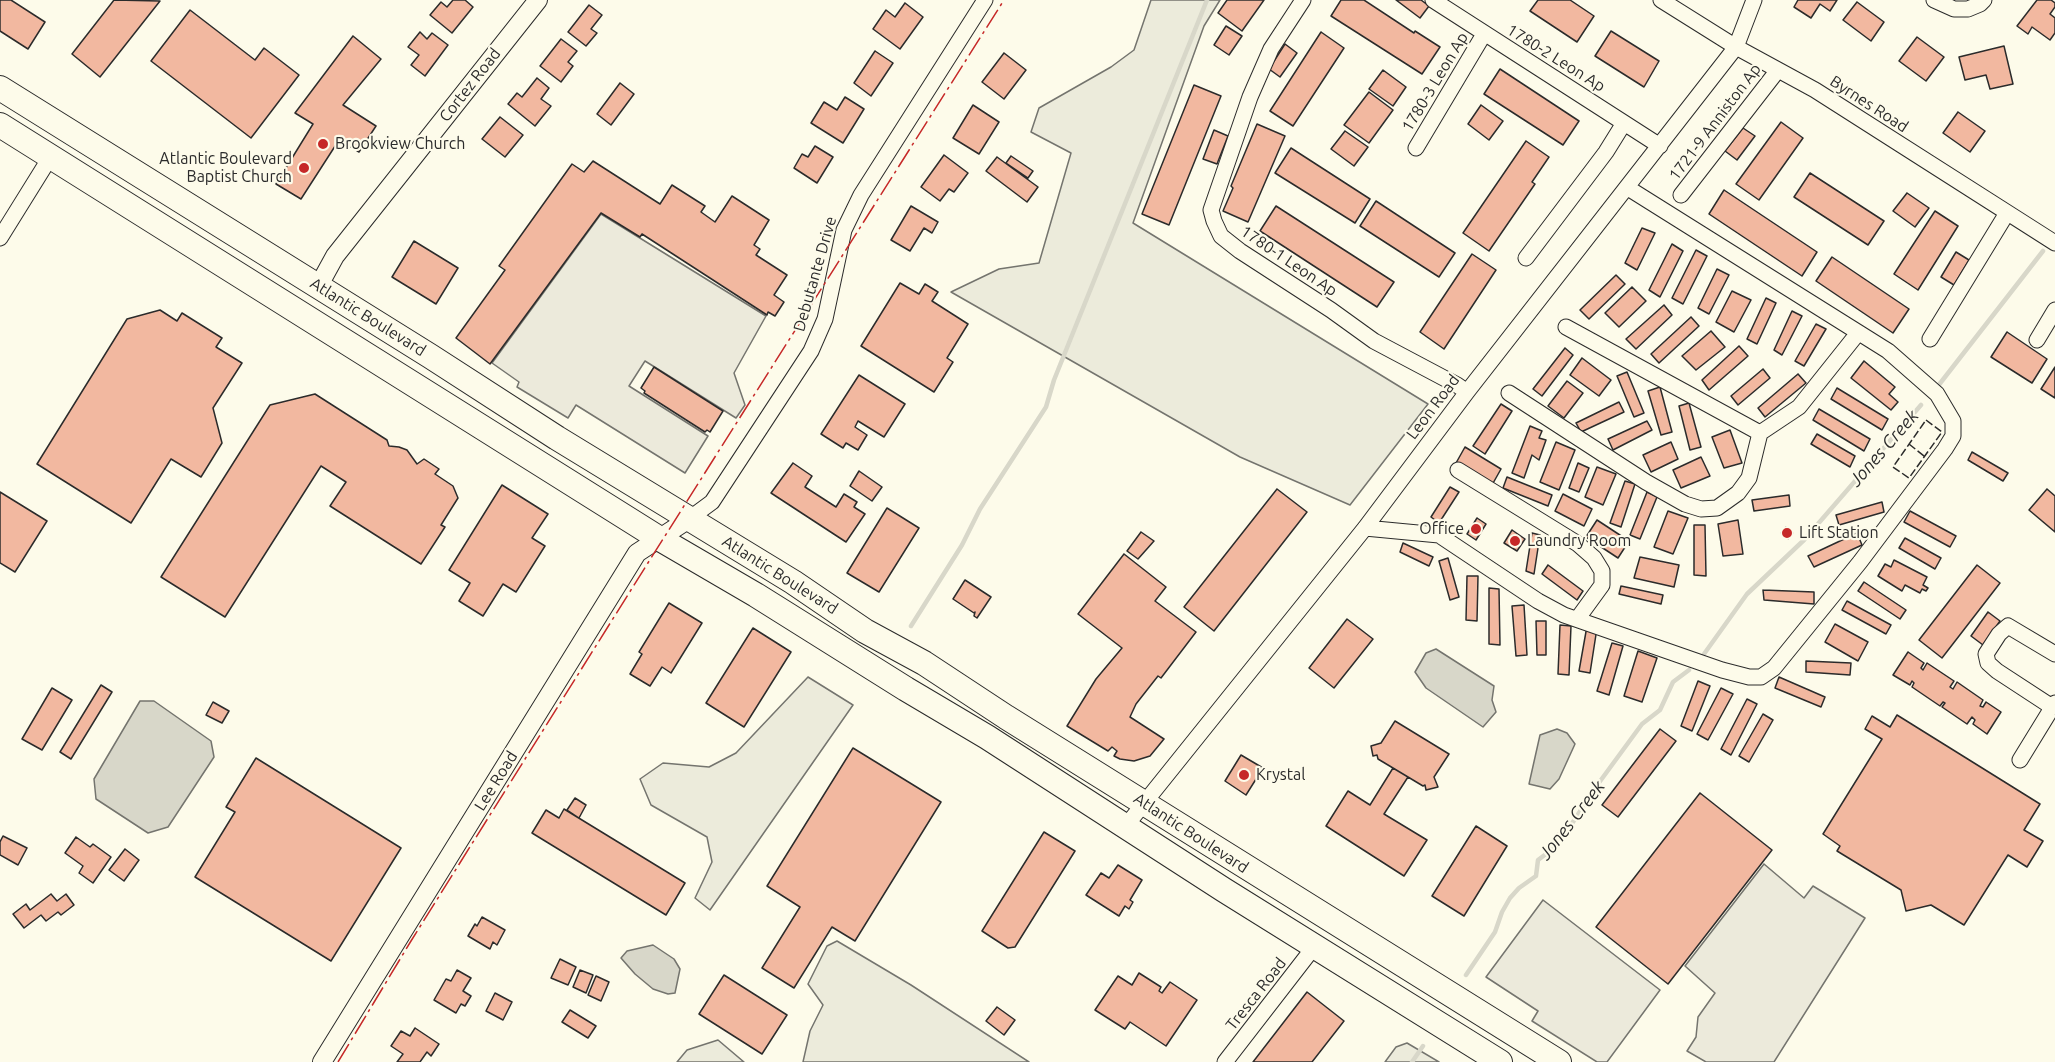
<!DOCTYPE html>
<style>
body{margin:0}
canvas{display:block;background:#fdfbea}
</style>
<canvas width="2055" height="1062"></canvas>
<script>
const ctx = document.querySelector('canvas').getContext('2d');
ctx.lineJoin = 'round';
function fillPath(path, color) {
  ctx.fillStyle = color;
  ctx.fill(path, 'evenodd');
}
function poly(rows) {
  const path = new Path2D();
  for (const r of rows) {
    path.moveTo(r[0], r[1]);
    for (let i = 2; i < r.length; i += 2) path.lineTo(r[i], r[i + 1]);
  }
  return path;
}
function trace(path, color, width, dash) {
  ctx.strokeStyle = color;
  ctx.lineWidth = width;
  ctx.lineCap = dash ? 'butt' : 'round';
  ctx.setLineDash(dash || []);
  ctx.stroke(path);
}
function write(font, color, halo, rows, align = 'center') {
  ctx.font = font + ' Ubuntu,sans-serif';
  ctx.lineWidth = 4.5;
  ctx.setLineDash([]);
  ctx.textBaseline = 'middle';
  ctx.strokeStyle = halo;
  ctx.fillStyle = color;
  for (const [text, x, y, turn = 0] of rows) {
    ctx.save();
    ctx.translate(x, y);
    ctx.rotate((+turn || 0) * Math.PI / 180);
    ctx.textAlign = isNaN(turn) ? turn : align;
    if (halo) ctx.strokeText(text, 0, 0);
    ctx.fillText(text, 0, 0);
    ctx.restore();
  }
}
const green = poly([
 [1151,0,1220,0,1204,26,1133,223,1428,404,1350,505,1240,457,951,292,999,269,1039,263,1071,153,1031,132,1039,108,1111,67,1134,50,1151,0],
 [808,677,853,705,710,910,695,898,712,862,707,837,651,805,640,779,663,763,709,767,736,753,808,677],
 [837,941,911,985,1029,1062,803,1062,810,1031,823,1005,808,984,827,946,837,941],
 [718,1040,744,1062,677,1062,687,1050,718,1040],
 [1407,1043,1439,1062,1385,1062,1396,1047,1407,1043]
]);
fillPath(green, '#ecebdb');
trace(green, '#74746e', 1.5);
const parking = poly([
 [601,214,766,316,734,373,745,405,736,418,645,361,629,386,708,436,685,473,576,405,568,418,517,387,519,382,492,363,601,214],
 [1764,864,1804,898,1813,886,1865,918,1774,1062,1706,1062,1687,1051,1696,1037,1698,1017,1715,993,1685,966,1764,864],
 [1543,900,1660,990,1607,1062,1597,1062,1532,1021,1538,1011,1486,977,1543,900]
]);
fillPath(parking, '#eceadb');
trace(parking, '#74746e', 1.5);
const water = poly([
 [1436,649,1494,686,1492,700,1496,712,1483,727,1426,688,1415,672,1426,653,1436,649],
 [140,701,154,701,211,741,214,757,168,827,148,833,96,799,94,779,140,701],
 [1557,729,1567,733,1575,744,1559,779,1550,789,1529,784,1540,735,1557,729],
 [653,945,674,959,680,969,675,993,668,994,653,989,635,974,621,958,627,951,653,945]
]);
fillPath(water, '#d8d7c9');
trace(water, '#74746e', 1.5);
trace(poly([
 [1938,386,2043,251],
 [911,626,962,545,980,509,1046,407,1054,380,1207,0],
 [1704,654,1747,594,1804,540,1921,405],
 [1466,975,1495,932,1502,912,1510,898,1519,888,1536,876,1538,860,1554,848,1559,834,1573,822,1598,784,1642,724,1660,710,1673,682,1689,670],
 [1412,1062,1423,1046]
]), '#d8d7c9', 4.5);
const building = poly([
 [0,0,11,0,45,22,28,49,0,31,0,0],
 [114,0,160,1,100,77,72,54,114,0],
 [453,0,465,0,473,7,452,33,430,15,441,2,447,7,453,0],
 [1227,0,1264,0,1242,31,1218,13,1227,0],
 [1341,0,1364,0,1414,33,1415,31,1440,47,1422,74,1331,16,1341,0],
 [1396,0,1421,0,1429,6,1420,18,1396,0],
 [1538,0,1570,0,1594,16,1577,42,1530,11,1538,0],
 [1798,0,1837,0,1830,11,1820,4,1811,18,1794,7,1798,0],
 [2037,0,2051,0,2055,3,2055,7,2050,14,2055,18,2055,33,2050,40,2032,27,2028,34,2017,26,2037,0],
 [1857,2,1884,22,1871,41,1843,20,1857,2],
 [905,3,923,17,900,49,873,29,886,10,895,17,905,3],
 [589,5,602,15,591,29,597,33,586,46,568,32,589,5],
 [190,10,255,60,264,48,299,75,251,138,151,61,190,10],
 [1226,26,1242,36,1229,55,1214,45,1226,26],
 [1611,31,1659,61,1644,87,1595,56,1611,31],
 [420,32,427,39,432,33,448,45,425,76,411,65,419,55,408,47,420,32],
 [1321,32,1344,48,1293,126,1270,111,1321,32],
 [353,36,381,59,343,105,376,126,359,152,339,140,301,199,276,184,313,124,295,113,353,36],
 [1917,37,1944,57,1926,81,1899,61,1917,37],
 [561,39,577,51,568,62,573,66,561,82,540,66,561,39],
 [1285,44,1297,53,1280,77,1269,69,1285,44],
 [2004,46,2013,84,1990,89,1986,75,1965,80,1959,57,2004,46],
 [875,51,893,63,871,96,854,83,875,51],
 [1004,53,1026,70,1004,99,982,82,1004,53],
 [1500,69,1579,121,1563,145,1484,94,1500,69],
 [1383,70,1406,87,1393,106,1369,89,1383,70],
 [537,78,549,88,541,99,551,106,535,126,508,104,517,93,522,97,537,78],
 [620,83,634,94,611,125,597,114,620,83],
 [1194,85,1221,96,1169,225,1142,214,1194,85],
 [1369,92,1393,110,1369,143,1344,125,1369,92],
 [845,97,864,109,843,143,811,123,824,102,837,110,845,97],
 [973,105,999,122,979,154,953,138,973,105],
 [1481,105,1503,121,1489,140,1468,124,1481,105],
 [1958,112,1985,131,1970,152,1943,133,1958,112],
 [500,117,523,135,505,157,482,139,500,117],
 [1781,122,1803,138,1759,200,1736,184,1781,122],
 [1257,124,1285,136,1248,222,1223,211,1233,188,1231,186,1257,124],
 [1743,128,1755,136,1737,160,1725,151,1743,128],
 [1214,130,1228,136,1217,164,1203,159,1214,130],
 [1345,131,1368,147,1354,166,1331,149,1345,131],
 [1526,141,1549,157,1532,182,1535,184,1489,251,1463,233,1526,141],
 [815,146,833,157,817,183,794,168,802,154,808,157,815,146],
 [1291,148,1370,199,1355,223,1275,173,1291,148],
 [944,155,968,173,954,192,949,189,940,201,921,187,944,155],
 [1011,156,1033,171,1028,178,1006,163,1011,156],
 [997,157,1038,187,1027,202,986,171,997,157],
 [593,161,660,204,672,185,705,206,701,212,715,222,732,196,769,220,754,245,760,249,756,255,787,275,774,295,784,302,775,316,768,312,767,315,642,234,640,237,601,213,490,364,456,338,505,270,499,266,572,164,584,172,593,161],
 [1810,173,1884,221,1868,245,1794,197,1810,173],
 [1724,190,1817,252,1802,276,1709,214,1724,190],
 [1907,193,1929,208,1915,227,1893,211,1907,193],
 [1376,201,1455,253,1439,277,1360,226,1376,201],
 [911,206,938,222,932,233,924,228,910,251,891,240,911,206],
 [1276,206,1394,282,1377,307,1260,231,1276,206],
 [1935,211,1958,226,1918,290,1894,274,1935,211],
 [1642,228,1655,233,1637,270,1625,263,1642,228],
 [414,241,458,268,436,304,392,277,414,241],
 [1672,244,1683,251,1660,297,1649,290,1672,244],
 [1696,250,1707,256,1683,304,1672,298,1696,250],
 [1956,252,1969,260,1954,285,1941,277,1956,252],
 [1472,254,1496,270,1444,349,1420,332,1472,254],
 [1832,257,1909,309,1893,333,1816,281,1832,257],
 [1717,269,1729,275,1709,314,1698,308,1717,269],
 [1616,275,1625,284,1589,319,1580,310,1616,275],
 [900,283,919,294,925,284,938,292,932,301,968,324,947,358,953,362,934,392,861,346,900,283],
 [1632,287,1646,301,1619,327,1605,313,1632,287],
 [1732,291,1751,300,1734,332,1716,322,1732,291],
 [1766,298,1776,303,1757,344,1747,339,1766,298],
 [1664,305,1672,315,1636,349,1626,339,1664,305],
 [160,310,177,321,182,313,222,338,216,347,242,363,213,408,222,443,201,477,171,459,131,523,37,464,127,319,160,310],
 [1792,311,1802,316,1782,355,1774,350,1792,311],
 [1691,317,1699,326,1659,363,1651,354,1691,317],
 [1816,324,1826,329,1804,366,1795,361,1816,324],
 [1711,331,1725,347,1696,370,1682,356,1711,331],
 [2007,332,2047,359,2032,383,1991,357,2007,332],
 [1739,346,1748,356,1709,390,1702,380,1739,346],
 [1565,348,1573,355,1542,396,1533,389,1565,348],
 [1582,358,1611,380,1599,396,1570,375,1582,358],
 [1864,361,1895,387,1889,394,1898,402,1891,410,1851,378,1864,361],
 [654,367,723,411,710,432,707,430,705,432,644,393,645,391,641,388,654,367],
 [2055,367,2055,398,2041,389,2055,367],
 [1763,369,1770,378,1738,405,1731,396,1763,369],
 [1627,372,1644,413,1634,417,1617,376,1627,372],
 [1798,374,1806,383,1765,417,1758,408,1798,374],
 [859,375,905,404,884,437,858,421,855,427,867,435,858,450,846,443,843,448,821,434,859,375],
 [1567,381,1583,393,1564,418,1548,406,1567,381],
 [1660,387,1672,432,1661,435,1648,391,1660,387],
 [1837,388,1888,419,1882,430,1831,399,1837,388],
 [315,394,387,440,389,446,399,447,407,450,417,464,424,459,439,469,435,474,453,486,458,498,441,525,445,527,421,564,330,506,346,482,321,466,225,617,161,577,270,405,315,394],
 [1619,402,1624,412,1581,432,1576,423,1619,402],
 [1689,403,1701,447,1690,450,1679,406,1689,403],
 [1501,404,1512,411,1485,454,1473,446,1501,404],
 [1819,409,1870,439,1864,451,1813,420,1819,409],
 [1647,421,1652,430,1613,450,1608,439,1647,421],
 [1530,426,1542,431,1539,438,1546,440,1539,460,1532,455,1524,478,1512,473,1530,426],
 [1730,430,1742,463,1724,468,1712,437,1730,430],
 [1817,434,1855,456,1850,467,1811,444,1817,434],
 [1556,442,1575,450,1559,490,1540,482,1556,442],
 [1671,442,1678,459,1651,472,1643,455,1671,442],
 [1465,447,1501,469,1492,485,1456,463,1465,447],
 [1972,452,2008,473,2003,481,1968,460,1972,452],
 [1701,457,1710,476,1681,488,1673,470,1701,457],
 [793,463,812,476,805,487,836,507,844,494,857,502,854,507,865,514,846,542,771,493,793,463],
 [1578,463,1589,468,1579,492,1569,488,1578,463],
 [1597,467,1616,474,1603,505,1585,497,1597,467],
 [859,471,882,487,872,501,850,486,859,471],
 [1507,477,1552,495,1548,506,1503,488,1507,477],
 [1625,481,1635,484,1621,527,1610,523,1625,481],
 [502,485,548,514,532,538,545,546,516,592,503,584,483,616,459,601,470,583,449,570,502,485],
 [1450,487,1459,492,1439,523,1431,517,1450,487],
 [1277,489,1307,512,1214,631,1184,607,1277,489],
 [2047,489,2055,496,2055,532,2029,510,2047,489],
 [0,492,47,521,15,572,0,563,0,492],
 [1647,492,1657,497,1640,539,1630,535,1647,492],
 [1563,494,1592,509,1584,526,1555,511,1563,494],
 [1789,495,1790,506,1754,511,1752,500,1789,495],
 [1882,502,1884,512,1839,525,1836,515,1882,502],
 [887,508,919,528,879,592,847,573,887,508],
 [1668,511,1688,518,1673,554,1654,547,1668,511],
 [1910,511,1956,536,1950,547,1904,522,1910,511],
 [1477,518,1486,524,1476,540,1467,534,1477,518],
 [1597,520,1629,541,1618,558,1586,537,1597,520],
 [1738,520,1743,554,1723,556,1718,524,1738,520],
 [1694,525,1705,525,1706,576,1694,575,1694,525],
 [1786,527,1793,533,1788,539,1781,533,1786,527],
 [1512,530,1525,539,1517,551,1504,543,1512,530],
 [1141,532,1154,541,1138,559,1127,551,1141,532],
 [1532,533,1540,535,1534,574,1526,571,1532,533],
 [1857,533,1862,545,1814,567,1808,556,1857,533],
 [1905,538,1941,558,1935,569,1899,548,1905,538],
 [1403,543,1433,557,1429,566,1400,552,1403,543],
 [1124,554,1166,587,1155,601,1196,632,1161,678,1158,676,1136,704,1130,717,1164,739,1150,756,1134,761,1120,759,1114,756,1117,751,1112,747,1108,751,1067,726,1096,679,1122,648,1078,614,1124,554],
 [1640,557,1679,565,1674,587,1634,578,1640,557],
 [1448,558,1459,597,1450,600,1439,561,1448,558],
 [1894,560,1927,577,1923,585,1928,588,1926,591,1922,589,1920,593,1905,585,1902,591,1878,576,1885,564,1891,567,1894,560],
 [1548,565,1583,591,1577,600,1542,574,1548,565],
 [1977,565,2000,583,1942,658,1919,640,1977,565],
 [1467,576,1478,576,1477,621,1466,620,1467,576],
 [965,580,991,597,977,618,974,616,975,612,974,613,953,599,965,580],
 [1864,582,1906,610,1900,619,1858,591,1864,582],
 [1621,586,1663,595,1661,604,1619,594,1621,586],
 [1489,588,1499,589,1500,645,1489,644,1489,588],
 [1763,590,1814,592,1814,604,1764,600,1763,590],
 [1847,601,1891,625,1886,634,1842,610,1847,601],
 [669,603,702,623,671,673,662,667,650,686,630,674,642,654,639,652,669,603],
 [1524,605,1527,655,1516,656,1512,606,1524,605],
 [1988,612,2000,621,1983,645,1971,636,1988,612],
 [1347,619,1373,639,1334,688,1309,668,1347,619],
 [1536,621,1546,621,1546,655,1537,655,1536,621],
 [1835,624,1868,642,1858,661,1825,642,1835,624],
 [1560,625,1571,626,1569,675,1558,674,1560,625],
 [1587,626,1597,628,1590,673,1579,671,1587,626],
 [753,628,791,652,744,727,706,703,753,628],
 [1612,643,1623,646,1609,695,1597,691,1612,643],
 [1638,651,1657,658,1642,702,1624,696,1638,651],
 [1908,652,1924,663,1921,668,1923,670,1927,663,1954,681,1950,687,1953,689,1957,682,1983,700,1980,706,1983,707,1986,702,2001,712,1987,734,1973,724,1975,720,1972,717,1967,724,1942,707,1945,703,1943,702,1940,706,1912,687,1914,683,1912,681,1910,685,1893,675,1908,652],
 [1806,661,1851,663,1850,675,1806,672,1806,661],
 [1779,677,1825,697,1821,707,1775,688,1779,677],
 [1698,681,1710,686,1692,731,1681,726,1698,681],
 [101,685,112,692,71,759,60,752,101,685],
 [52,688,72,700,42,750,22,739,52,688],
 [1721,688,1733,694,1708,740,1697,734,1721,688],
 [1747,699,1757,704,1731,755,1721,749,1747,699],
 [213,702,229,711,222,723,206,715,213,702],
 [1763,714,1773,720,1749,762,1739,756,1763,714],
 [1897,715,2040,804,2024,830,2043,841,2027,867,2008,855,1964,925,1931,905,1906,911,1901,890,1837,851,1840,846,1823,834,1882,739,1865,729,1872,716,1890,727,1897,715],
 [1395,721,1449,754,1434,777,1438,787,1426,790,1425,785,1423,786,1378,759,1377,755,1373,756,1371,746,1381,743,1395,721],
 [1660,729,1676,741,1618,817,1602,805,1660,729],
 [853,748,941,802,855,941,832,927,794,988,762,968,800,907,767,886,853,748],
 [1241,755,1263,768,1246,795,1225,781,1241,755],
 [256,758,401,848,331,961,195,877,235,812,226,807,256,758],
 [1393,768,1408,777,1384,814,1427,840,1404,876,1326,826,1348,791,1370,805,1393,768],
 [1700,793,1772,850,1668,984,1596,927,1700,793],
 [575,798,586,805,579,818,567,810,575,798],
 [564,809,685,883,666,915,532,833,546,810,559,818,564,809],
 [1476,826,1507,846,1464,916,1432,896,1476,826],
 [1044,832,1075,851,1015,947,1008,948,982,931,1044,832],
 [3,836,27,848,18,865,0,855,0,842,3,836],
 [76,837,90,847,93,844,111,857,93,883,79,873,83,866,65,853,76,837],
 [125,849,139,860,124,881,109,870,125,849],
 [1118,865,1142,880,1130,900,1133,902,1129,909,1125,906,1119,916,1086,895,1101,873,1109,878,1118,865],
 [51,894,57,901,66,894,74,905,61,915,58,912,46,921,41,915,24,928,13,914,26,904,30,910,51,894],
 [482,917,505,930,497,945,493,942,490,949,468,936,475,924,477,926,482,917],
 [560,959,576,967,568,985,551,978,560,959],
 [457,970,471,978,463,991,471,996,465,1006,461,1004,456,1013,434,1000,446,979,451,981,457,970],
 [580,970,593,975,586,993,573,987,580,970],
 [1139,973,1161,987,1159,991,1162,993,1170,982,1197,1000,1166,1046,1130,1022,1125,1029,1095,1010,1118,976,1132,985,1139,973],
 [724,975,787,1015,762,1054,699,1014,724,975],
 [596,976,609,982,601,1001,588,995,596,976],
 [1307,992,1344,1021,1312,1062,1253,1062,1307,992],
 [495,993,512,1002,503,1020,486,1011,495,993],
 [997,1007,1015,1020,1004,1035,986,1021,997,1007],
 [570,1010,596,1026,588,1038,562,1022,570,1010],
 [415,1028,439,1044,431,1056,427,1052,420,1062,397,1062,403,1054,391,1046,401,1031,410,1036,415,1028]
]);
fillPath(building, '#f2b8a0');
trace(building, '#2b2b2b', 1.5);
const minor = poly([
 [1303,0,1271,49,1250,97,1211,210,1214,221,1221,236,1240,251,1331,310,1374,341,1457,385,1467,392],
 [1433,0,1660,146],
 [1661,0,1736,47,1815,90,2055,243],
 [1934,0,1954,9,1968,9,1980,4,1984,0],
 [1416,148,1484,34],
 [1681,195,1778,70],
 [0,238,51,156],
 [1526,258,1606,152,1624,123],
 [1566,327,1760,433,1799,407,1858,333],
 [1930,339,2007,213],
 [2037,340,2055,310],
 [1509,393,1646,482,1685,504,1701,509,1717,508,1738,493,1749,478,1760,433],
 [1458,470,1578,544,1594,558,1602,571,1602,585,1578,618],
 [689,519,712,502,811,351,825,319,844,230,861,195,985,0],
 [1365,528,1439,535,1538,601,1564,615,1722,670,1749,677,1761,677,1774,668,1860,562,1945,449,1953,436,1953,421,1937,394,1888,351,1628,188],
 [2052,707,1997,671,1988,663,1986,654,1999,634,2008,626,2055,654],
 [2020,760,2055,703],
 [1125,827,1365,528,1467,392,1736,47,1754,0],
 [1225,1062,1314,947]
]);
const tertiary = poly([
 [318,287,335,256,538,0],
 [322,1062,637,553,689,519]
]);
const trunk = poly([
 [0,88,430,356,557,438,793,582,865,631,924,663,1006,717,1559,1062],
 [0,125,660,539,756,595,906,689,987,737,1224,890,1500,1062]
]);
trace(minor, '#2b2b2b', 17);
trace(tertiary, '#2b2b2b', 20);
trace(trunk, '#2b2b2b', 26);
trace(minor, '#fdfbea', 15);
trace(tertiary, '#fdfbea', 18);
trace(trunk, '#fdfbea', 24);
trace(poly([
 [1926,420,1942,432,1909,478,1893,467,1926,420],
 [1909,444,1924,456]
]), '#2b2b2b', 1.5, [8, 3]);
trace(poly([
 [338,1062,411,941,646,566,1004,0]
]), '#c62828', 1.5, [21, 4.5, 3, 4.5]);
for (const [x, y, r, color] of [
 [323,144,6,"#c62828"],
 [304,168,6,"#c62828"],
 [1476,529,6,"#c62828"],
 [1787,533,6,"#c62828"],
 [1515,541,6,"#c62828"],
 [1244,775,6,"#c62828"]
]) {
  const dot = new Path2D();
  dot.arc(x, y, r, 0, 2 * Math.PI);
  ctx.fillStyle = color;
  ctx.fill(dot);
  trace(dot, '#fdfbea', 2);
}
write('16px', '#2b2b2b', '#fdfbea', [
 ["1780-2 Leon Ap",1556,58,32],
 ["1780-3 Leon Ap",1435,82,-59],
 ["Cortez Road",470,85,-52],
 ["Byrnes Road",1869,104,33],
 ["1721-9 Anniston Ap",1715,122,-53],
 ["1780-1 Leon Ap",1289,261,34],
 ["Debutante Drive",815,274,-74],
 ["Atlantic Boulevard",368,317,32],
 ["Leon Road",1433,407,-53],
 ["Atlantic Boulevard",780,575,32],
 ["Lee Road",496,781,-58],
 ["Atlantic Boulevard",1191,833,33],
 ["Tresca Road",1256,994,-52]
]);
write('16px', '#2b2b2b', '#fdfbea', [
 ["Brookview Church",335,144],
 ["Atlantic Boulevard",292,159,"right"],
 ["Baptist Church",292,177,"right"],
 ["Office",1464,529,"right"],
 ["Lift Station",1799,533],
 ["Laundry Room",1527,541],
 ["Krystal",1256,775]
], 'left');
write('italic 18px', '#2b2b2b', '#fdfbea', [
 ["Jones Creek",1884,448,-49],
 ["Jones Creek",1572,820,-52]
]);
</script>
